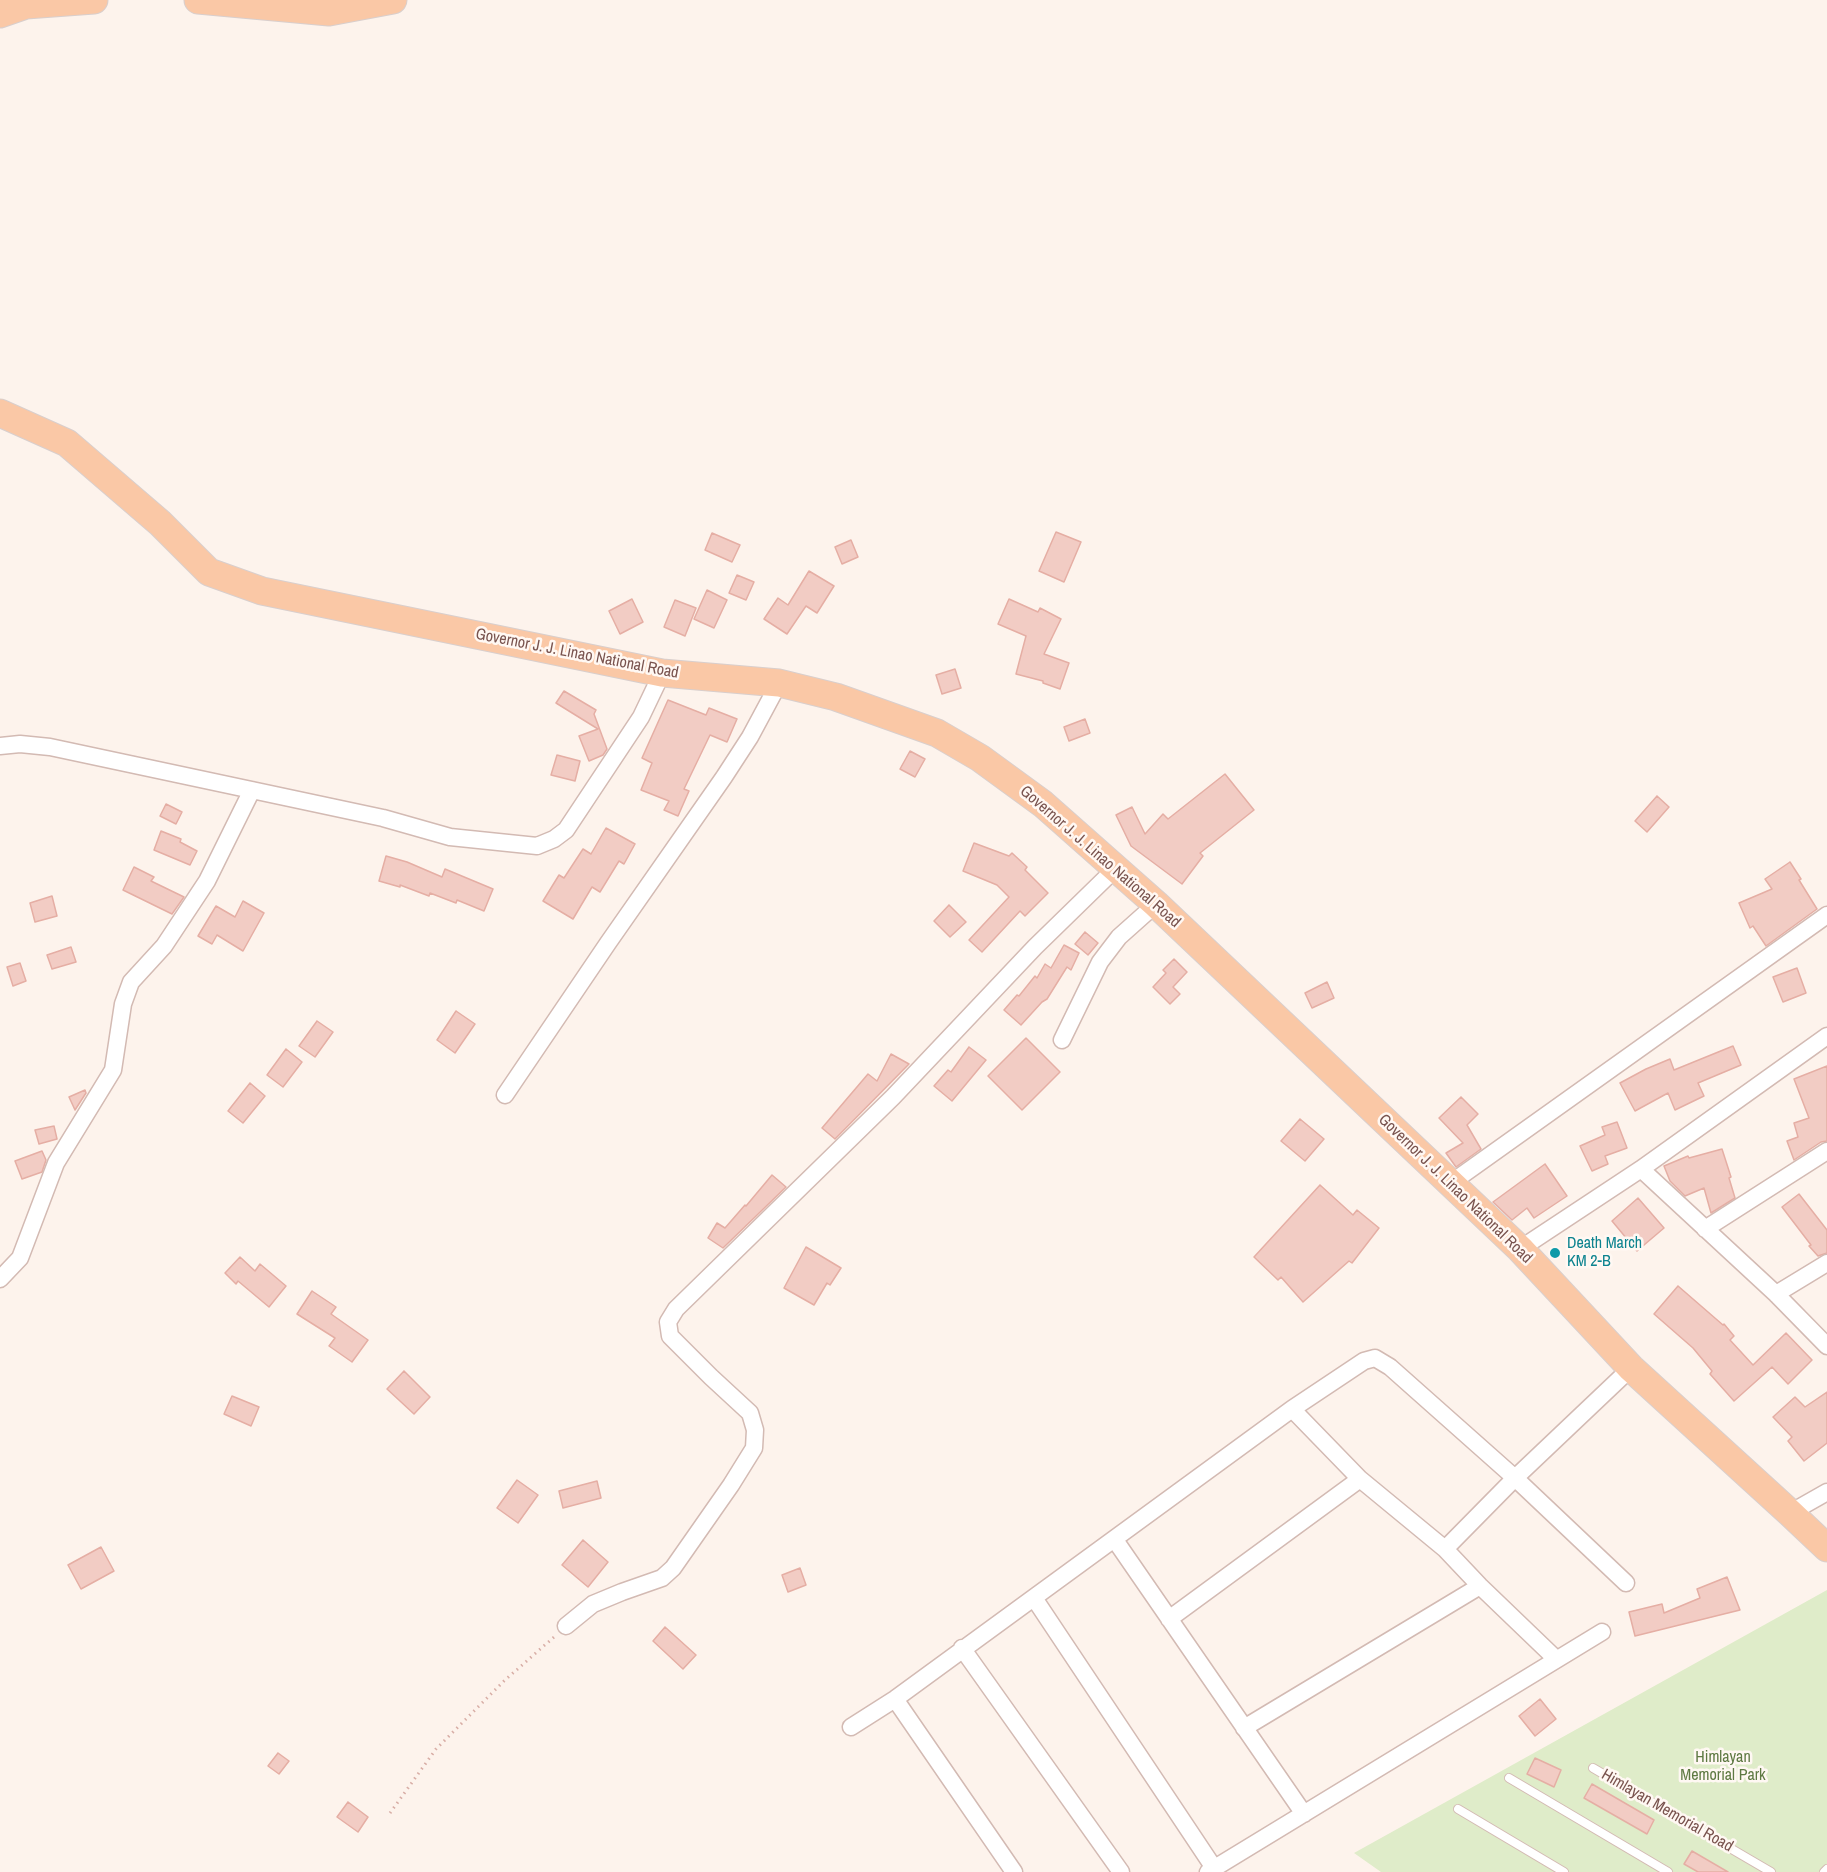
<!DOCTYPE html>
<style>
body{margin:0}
canvas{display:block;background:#fdf3ec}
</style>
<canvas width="1827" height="1872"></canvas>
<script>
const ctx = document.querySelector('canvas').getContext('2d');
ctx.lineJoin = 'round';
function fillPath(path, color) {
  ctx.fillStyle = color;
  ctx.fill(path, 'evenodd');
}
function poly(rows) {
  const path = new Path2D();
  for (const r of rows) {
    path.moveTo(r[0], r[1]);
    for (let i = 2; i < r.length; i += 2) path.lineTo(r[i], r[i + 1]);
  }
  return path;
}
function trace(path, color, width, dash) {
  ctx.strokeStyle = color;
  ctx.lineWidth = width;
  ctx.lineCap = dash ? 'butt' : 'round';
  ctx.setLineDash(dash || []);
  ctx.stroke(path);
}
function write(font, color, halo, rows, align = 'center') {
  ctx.font = font + ' "Archivo Narrow",sans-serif';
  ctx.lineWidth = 5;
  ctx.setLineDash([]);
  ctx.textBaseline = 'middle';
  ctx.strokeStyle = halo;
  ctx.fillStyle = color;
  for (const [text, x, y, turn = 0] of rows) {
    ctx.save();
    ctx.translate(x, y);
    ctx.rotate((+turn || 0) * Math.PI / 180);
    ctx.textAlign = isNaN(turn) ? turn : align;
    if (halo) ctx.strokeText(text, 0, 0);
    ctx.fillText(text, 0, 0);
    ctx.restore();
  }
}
fillPath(poly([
 [1827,1590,1827,1872,1381,1872,1354,1853]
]), '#dfecc9');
const building = poly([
 [1056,532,1081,542,1064,582,1039,571,1056,532],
 [712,533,740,545,732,562,705,550,712,533],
 [851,540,858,557,842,564,835,547,851,540],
 [809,571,834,586,817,613,806,606,787,634,764,619,778,598,788,605,809,571],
 [737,575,754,582,746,600,729,593,737,575],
 [707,590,727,600,714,628,694,619,707,590],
 [632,599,643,622,620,634,609,611,632,599],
 [1009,599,1038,612,1040,608,1061,619,1044,654,1069,663,1060,689,1043,683,1043,681,1016,674,1026,636,998,624,1009,599],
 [675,600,696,608,685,636,664,627,675,600],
 [955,669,961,688,942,694,936,675,955,669],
 [564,691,596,710,594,714,607,749,603,755,589,761,579,736,598,729,556,703,564,691],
 [668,700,706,715,709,708,737,719,727,742,710,735,684,789,689,791,678,816,664,810,669,801,641,790,652,763,642,758,668,700],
 [1085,719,1090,733,1069,741,1064,727,1085,719],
 [910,751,925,759,915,777,900,769,910,751],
 [557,755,580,761,575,781,551,775,557,755],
 [1225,774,1254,810,1200,853,1203,856,1182,884,1131,846,1116,815,1132,807,1145,834,1163,814,1168,819,1225,774],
 [1657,796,1669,807,1647,832,1635,821,1657,796],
 [166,804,182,812,176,824,160,816,166,804],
 [606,828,635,844,624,864,619,861,600,892,592,887,573,919,543,901,559,875,564,878,583,849,591,854,606,828],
 [161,831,181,839,180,842,197,851,190,865,154,850,161,831],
 [974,843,1009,856,1012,853,1027,867,1025,870,1048,893,1025,916,1020,911,982,952,969,940,1009,897,997,885,963,871,974,843],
 [386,856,407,862,442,877,445,869,493,889,484,911,457,900,456,903,430,893,429,896,400,885,400,887,379,881,386,856],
 [1790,862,1801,879,1799,880,1817,909,1766,946,1753,926,1750,928,1739,903,1772,889,1765,879,1790,862],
 [134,867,154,877,151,881,184,897,172,914,123,890,134,867],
 [52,896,57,916,35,922,30,903,52,896],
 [243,901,264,913,243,951,217,935,212,944,198,936,216,906,235,917,243,901],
 [949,905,966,922,950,937,934,921,949,905],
 [1085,932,1098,943,1088,955,1075,944,1085,932],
 [1064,945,1079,953,1071,970,1067,967,1047,999,1042,1002,1021,1025,1004,1010,1017,995,1019,996,1035,976,1037,978,1045,964,1051,968,1064,945],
 [71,947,76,962,52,969,47,955,71,947],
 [1174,959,1187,972,1173,987,1180,994,1170,1004,1153,987,1166,973,1163,970,1174,959],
 [20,963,26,981,13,986,7,967,20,963],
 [1797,968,1806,993,1783,1002,1773,977,1797,968],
 [1327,982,1334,998,1312,1008,1305,993,1327,982],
 [456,1011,475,1024,455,1053,437,1040,456,1011],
 [317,1021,333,1032,315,1057,299,1046,317,1021],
 [1026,1038,1060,1072,1022,1110,988,1076,1026,1038],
 [1733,1046,1741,1065,1698,1083,1704,1096,1675,1110,1668,1093,1635,1111,1620,1083,1646,1069,1670,1059,1674,1070,1733,1046],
 [969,1047,986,1060,952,1101,934,1086,948,1070,951,1072,969,1047],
 [286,1049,302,1062,283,1087,267,1075,286,1049],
 [891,1054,909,1064,835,1139,822,1128,868,1074,877,1081,891,1054],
 [1827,1066,1827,1141,1821,1142,1794,1160,1787,1141,1798,1137,1794,1123,1809,1118,1794,1079,1827,1066],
 [250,1083,265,1096,243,1123,228,1111,250,1083],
 [85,1090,86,1093,75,1110,69,1097,85,1090],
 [1461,1097,1478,1114,1467,1125,1481,1149,1456,1167,1446,1153,1463,1143,1439,1118,1461,1097],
 [1300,1119,1324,1139,1305,1161,1281,1141,1300,1119],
 [1617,1122,1627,1148,1605,1156,1608,1164,1592,1171,1580,1146,1605,1135,1602,1127,1617,1122],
 [54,1126,57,1139,39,1144,35,1130,54,1126],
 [1722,1149,1731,1177,1729,1178,1735,1198,1711,1213,1704,1188,1685,1196,1670,1181,1664,1166,1688,1156,1689,1158,1722,1149],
 [42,1151,46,1160,42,1172,22,1179,15,1161,42,1151],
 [1545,1164,1567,1196,1534,1218,1527,1208,1512,1220,1493,1202,1545,1164],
 [772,1175,786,1187,723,1248,708,1238,717,1223,725,1228,745,1205,746,1206,772,1175],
 [1320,1185,1353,1215,1357,1210,1379,1228,1352,1263,1349,1261,1303,1302,1281,1277,1278,1280,1254,1257,1320,1185],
 [1799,1194,1827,1230,1827,1253,1818,1256,1809,1246,1811,1245,1782,1207,1799,1194],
 [1638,1198,1664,1228,1637,1251,1612,1221,1638,1198],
 [806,1247,841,1268,830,1285,827,1283,814,1305,784,1288,806,1247],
 [240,1257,255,1271,260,1264,286,1286,269,1307,238,1281,236,1284,225,1273,240,1257],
 [1678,1286,1723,1325,1724,1324,1734,1336,1730,1340,1753,1365,1786,1333,1812,1360,1788,1384,1772,1367,1734,1401,1710,1374,1712,1371,1693,1348,1654,1314,1678,1286],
 [312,1291,336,1307,331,1314,368,1340,352,1362,329,1346,335,1338,297,1314,312,1291],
 [404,1371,430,1397,414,1414,387,1389,404,1371],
 [1827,1392,1827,1443,1804,1461,1788,1441,1792,1437,1773,1417,1795,1397,1805,1407,1827,1392],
 [232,1396,259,1407,251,1426,224,1414,232,1396],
 [517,1480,538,1495,518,1523,497,1508,517,1480],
 [597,1481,601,1498,563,1508,559,1491,597,1481],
 [583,1540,608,1562,588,1587,562,1565,583,1540],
 [101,1547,114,1571,81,1589,68,1565,101,1547],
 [800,1568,806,1585,788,1592,782,1575,800,1568],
 [1727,1577,1740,1610,1635,1636,1629,1612,1662,1604,1664,1613,1700,1598,1697,1589,1727,1577],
 [665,1627,696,1655,683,1669,653,1641,665,1627],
 [1540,1699,1556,1719,1535,1736,1519,1716,1540,1699],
 [278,1753,289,1761,279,1774,268,1766,278,1753],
 [1535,1758,1561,1770,1554,1787,1527,1774,1535,1758],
 [1592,1784,1654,1820,1647,1834,1584,1798,1592,1784],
 [348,1802,368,1817,358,1832,337,1817,348,1802],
 [1692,1851,1728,1872,1698,1872,1684,1864,1692,1851]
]);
fillPath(building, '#f2ccc4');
trace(building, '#e5aea4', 1.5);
const lane = poly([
 [1593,1768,1771,1872],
 [1509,1778,1668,1872],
 [1458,1809,1564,1872],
 [1824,1872,1827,1869]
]);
const street = poly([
 [0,746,20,744,50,747,383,818,450,837,537,846,554,839,566,830,641,717,662,673],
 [1062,1040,1100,962,1119,937,1156,904],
 [505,1095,608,943,724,777,750,737,779,683],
 [1641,1169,1776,1294,1827,1346],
 [1451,1183,1827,915],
 [1705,1229,1827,1151],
 [1520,1249,1641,1169,1827,1036],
 [0,1279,20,1258,56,1163,113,1070,123,1004,131,982,164,946,207,881,252,790],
 [1776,1294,1827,1263],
 [1292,1409,1360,1479,1445,1549,1480,1586,1556,1659],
 [1790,1513,1827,1492],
 [1115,1540,1304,1814],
 [1445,1549,1515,1478,1631,1368],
 [1034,1598,1214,1868],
 [1169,1619,1360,1479],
 [566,1626,593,1604,622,1592,662,1578,673,1568,731,1485,754,1448,755,1430,750,1413,711,1377,670,1336,668,1322,676,1309,893,1097,1035,947,1115,869],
 [962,1648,1121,1872],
 [895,1699,1014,1872],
 [851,1727,895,1699,1292,1409,1364,1361,1375,1358,1390,1367,1515,1478,1626,1583],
 [1244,1728,1480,1586],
 [1208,1872,1602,1632]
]);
const primary = poly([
 [198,0,329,12,393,0],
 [0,14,26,5,94,0],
 [0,413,67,443,160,523,209,572,262,591,662,673,779,683,836,697,937,733,980,758,1043,804,1156,904,1520,1249,1631,1368,1790,1513,1827,1548]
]);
trace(lane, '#d3bab3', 10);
trace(street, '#d3bab3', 19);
trace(primary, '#d9cfcd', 29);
trace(poly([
 [390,1813,436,1749,504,1681,554,1637]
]), '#d8aea6', 3, [1.5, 4.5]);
trace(lane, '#fff', 8);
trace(street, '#fff', 16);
trace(primary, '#fac8a6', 27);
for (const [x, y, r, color] of [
 [1555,1253,6,"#0f9aa8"]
]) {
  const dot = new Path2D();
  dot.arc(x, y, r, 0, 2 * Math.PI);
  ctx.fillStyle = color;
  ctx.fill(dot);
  trace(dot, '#fff8f3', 2);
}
write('16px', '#79534e', '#fff8f3', [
 ["Governor J. J. Linao National Road",577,654,11],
 ["Governor J. J. Linao National Road",1100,857,41],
 ["Governor J. J. Linao National Road",1455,1189,44],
 ["Himlayan Memorial Road",1667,1811,30]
]);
write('16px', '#0d838f', '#fff8f3', [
 ["Death March",1567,1244],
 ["KM 2-B",1567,1262]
], 'left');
write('16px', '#5e7942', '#fff8f3', [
 ["Himlayan",1723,1758],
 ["Memorial Park",1723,1776]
]);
</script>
